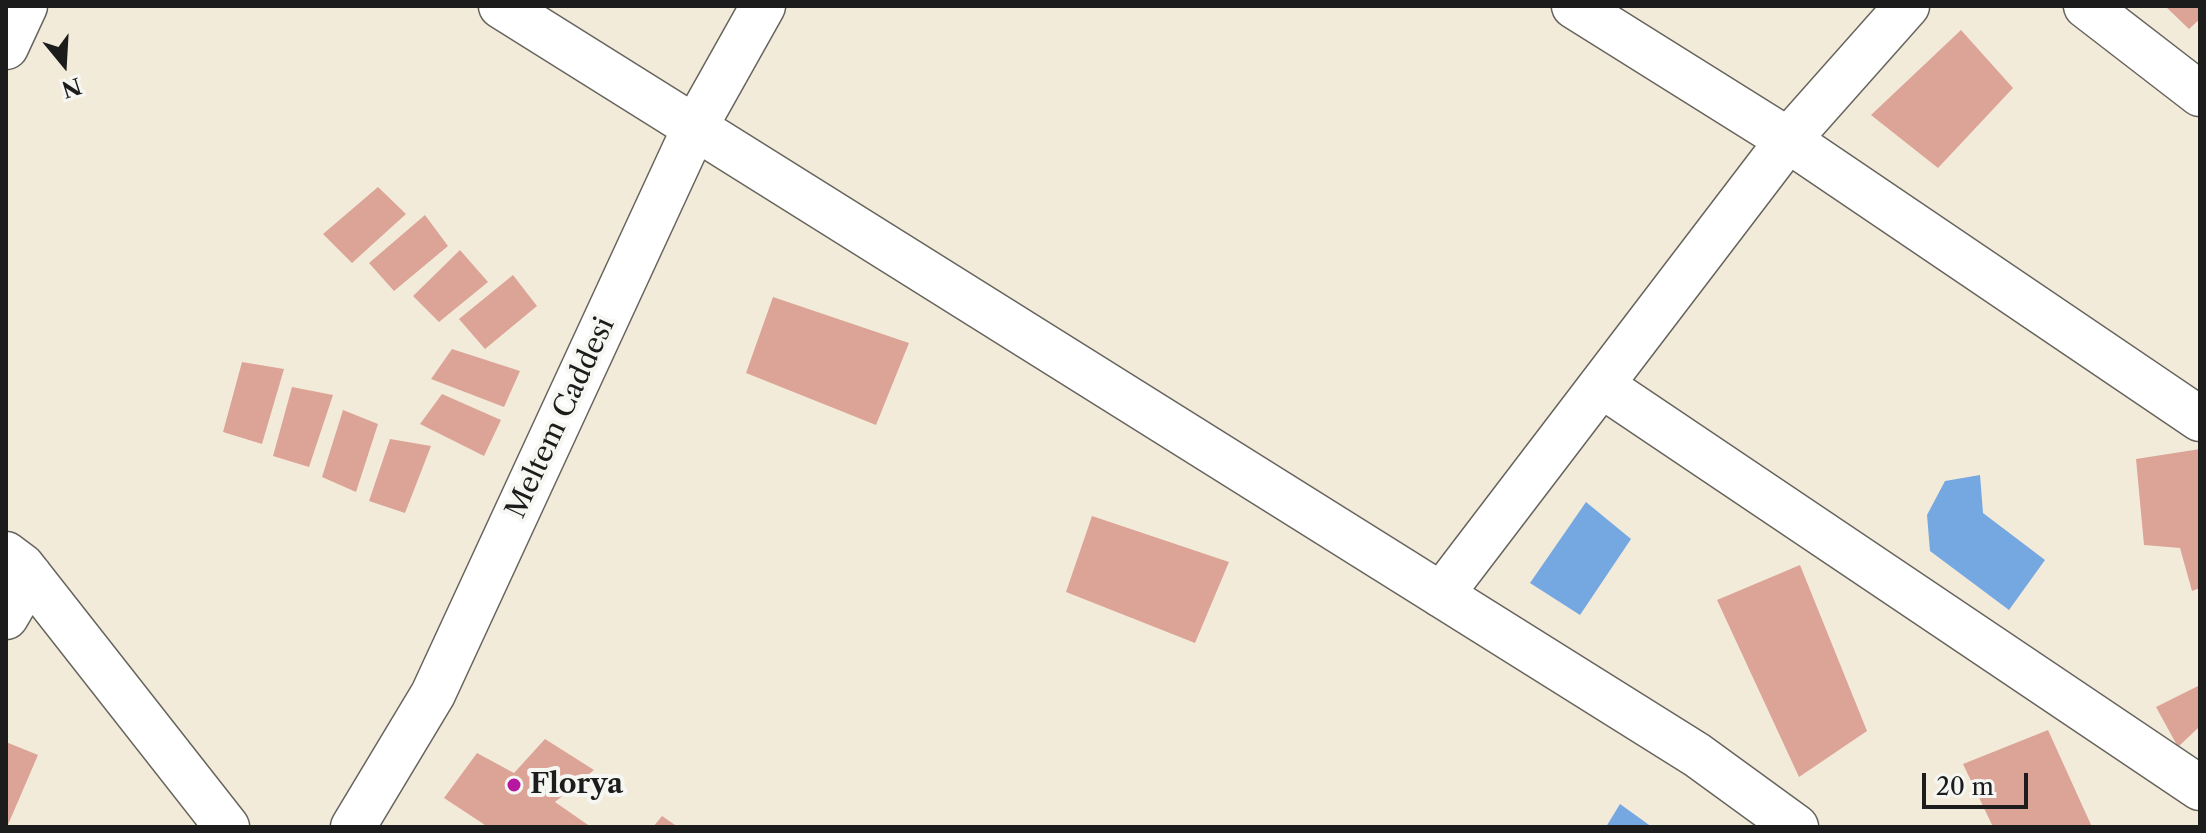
<!DOCTYPE html>
<style>
body{margin:0}
#map{position:relative;width:2206px;height:833px;overflow:hidden;background:#f3ebda;font-family:"Libre Caslon Text",serif}
canvas{display:block}
.frame{position:absolute;inset:0;border:8px solid #1c1c1c;pointer-events:none}
.north{position:absolute;left:24px;top:24px;width:80px;height:80px;-webkit-text-stroke:6px #f6f6f2;paint-order:stroke;rotate:162deg;font-size:22px;font-weight:700;line-height:32px;text-align:center;color:#1c1c1c}
.north::after{content:'';display:block;margin:auto;width:28px;height:36px;background:#1c1c1c;clip-path:polygon(50% 0,100% 100%,50% 72%,0 100%)}
.scale{position:absolute;left:1922px;top:773px;width:106px;height:36px;box-sizing:border-box;border:4px solid #1c1c1c;border-top:0;padding-left:10px;font-size:24px;line-height:28px;white-space:nowrap;color:#1c1c1c;-webkit-text-stroke:6px #f6f6f2;paint-order:stroke}
</style>
<div id="map">
<canvas width="2206" height="833"></canvas>
<div class="frame"></div>
<div class="north">N</div>
<div class="scale">20 m</div>
</div>
<script>
const ctx = document.querySelector('canvas').getContext('2d');
ctx.lineJoin = 'round';
function fillPath(path, color) {
  ctx.fillStyle = color;
  ctx.fill(path, 'evenodd');
}
function poly(rows) {
  const path = new Path2D();
  for (const r of rows) {
    path.moveTo(r[0], r[1]);
    for (let i = 2; i < r.length; i += 2) path.lineTo(r[i], r[i + 1]);
  }
  return path;
}
function trace(path, color, width, dash) {
  ctx.strokeStyle = color;
  ctx.lineWidth = width;
  ctx.lineCap = dash ? 'butt' : 'round';
  ctx.setLineDash(dash || []);
  ctx.stroke(path);
}
function write(font, color, halo, rows, align = 'center') {
  ctx.font = font + ' "Libre Caslon Text",serif';
  ctx.lineWidth = 8;
  ctx.setLineDash([]);
  ctx.textBaseline = 'middle';
  ctx.strokeStyle = halo;
  ctx.fillStyle = color;
  for (const [text, x, y, turn = 0] of rows) {
    ctx.save();
    ctx.translate(x, y);
    ctx.rotate((+turn || 0) * Math.PI / 180);
    ctx.textAlign = isNaN(turn) ? turn : align;
    if (halo) ctx.strokeText(text, 0, 0);
    ctx.fillText(text, 0, 0);
    ctx.restore();
  }
}
fillPath(poly([
 [1980,475,1983,513,2045,560,2009,610,1930,551,1927,515,1945,481],
 [1586,502,1631,539,1580,615,1530,583],
 [1620,804,1652,827,1606,827]
]), '#75a7e1');
fillPath(poly([
 [2165,6,2200,6,2200,19,2189,29],
 [1961,30,2013,88,1938,168,1871,115],
 [378,187,406,214,352,263,323,234],
 [425,215,448,246,394,291,369,263],
 [460,250,488,282,439,322,413,296],
 [513,275,537,306,485,349,459,319],
 [773,297,909,343,876,425,746,373],
 [452,349,520,371,504,407,431,379],
 [242,362,284,369,262,444,223,432],
 [292,387,333,395,309,467,273,456],
 [442,394,501,420,484,456,420,424],
 [343,410,378,424,356,492,322,477],
 [390,439,431,446,405,513,369,501],
 [2200,449,2200,588,2192,591,2180,548,2144,545,2136,459],
 [1092,516,1229,562,1195,643,1066,592],
 [1800,565,1867,731,1799,777,1717,600],
 [2200,685,2200,731,2198,728,2178,747,2156,707],
 [2048,730,2092,827,1993,827,1963,764],
 [545,739,594,770,555,802,591,827,488,827,444,798,477,753,514,773],
 [6,742,38,755,7,827,6,827],
 [662,816,678,827,653,827]
]), '#dca496');
const minor = poly([
 [501,6,1697,755,1796,827],
 [1574,6,1788,140,2200,419],
 [2086,6,2200,94],
 [6,47,25,6],
 [1601,385,2200,788],
 [6,554,22,566,227,827],
 [1441,595,1788,140,1907,6],
 [6,617,30,576],
 [353,827,433,694,694,129,763,6]
]);
trace(minor, '#67645e', 47);
trace(minor, '#fff', 44);
for (const [x, y, r, color] of [
 [514,785,8,"#b5179e"]
]) {
  const dot = new Path2D();
  dot.arc(x, y, r, 0, 2 * Math.PI);
  ctx.fillStyle = color;
  ctx.fill(dot);
  trace(dot, '#f6f6f2', 3);
}
write('28px', '#1c1c1c', '#f6f6f2', [
 ["Meltem Caddesi",561,418,-65]
]);
write('bold 28px', '#1c1c1c', '#f6f6f2', [
 ["Florya",530,785]
], 'left');
</script>
